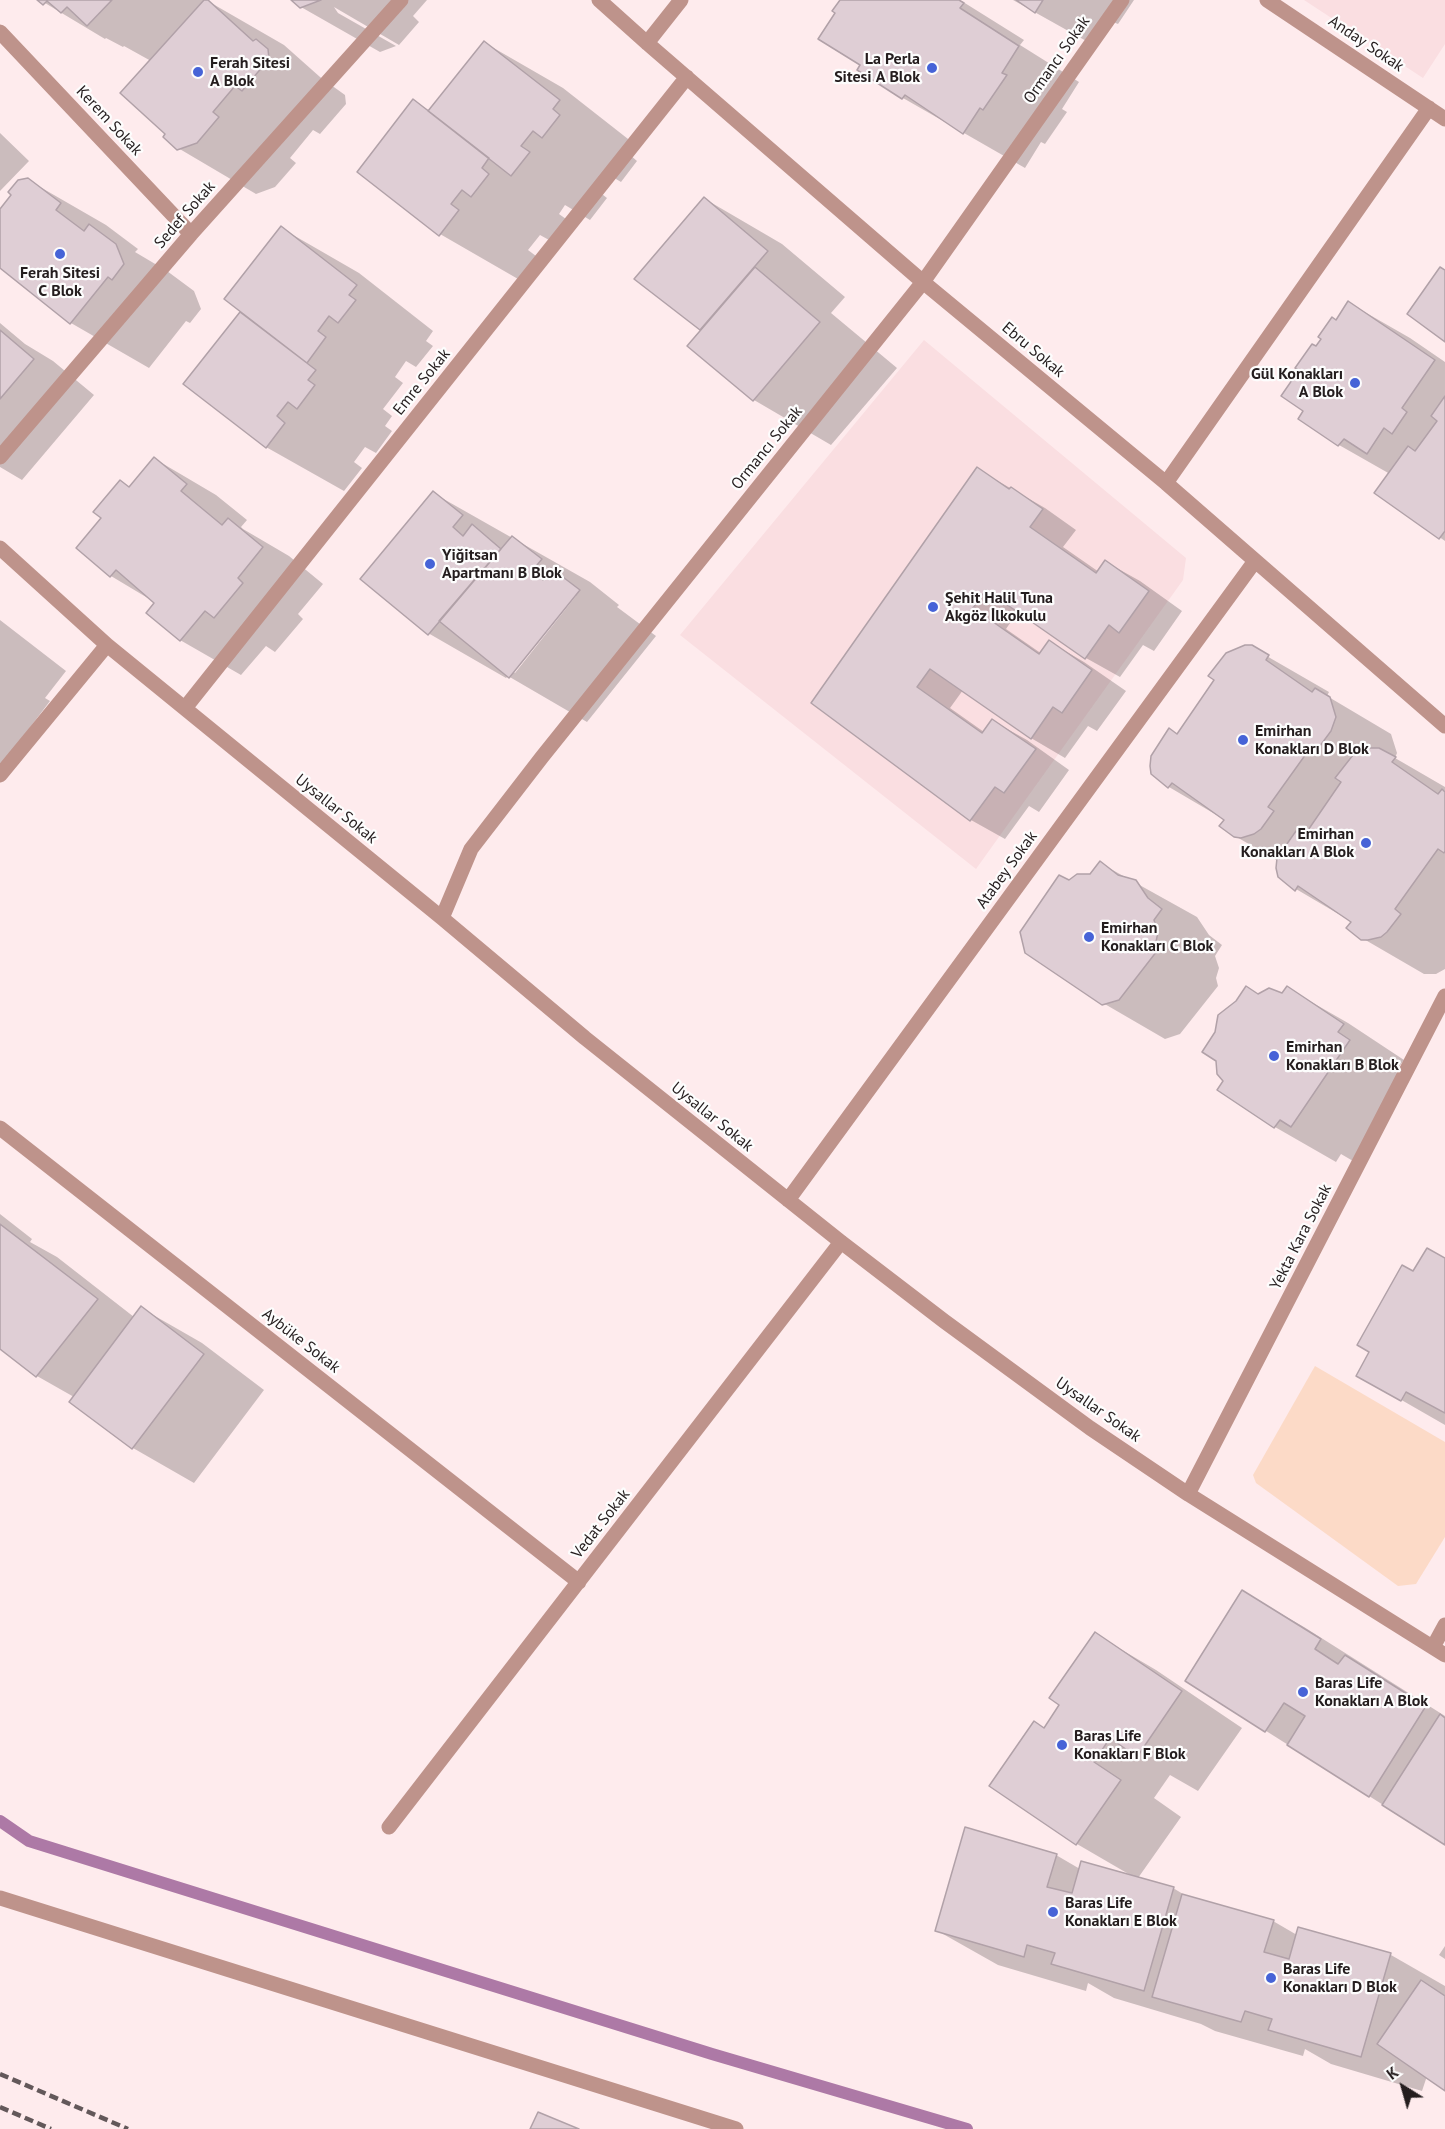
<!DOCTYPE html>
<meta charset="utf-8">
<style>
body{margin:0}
#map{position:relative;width:1445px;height:2129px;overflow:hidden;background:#feebed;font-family:"PT Sans",sans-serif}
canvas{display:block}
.north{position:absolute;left:1373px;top:2057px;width:60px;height:60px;-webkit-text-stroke:4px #fdfdfd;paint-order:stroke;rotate:323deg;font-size:16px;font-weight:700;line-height:24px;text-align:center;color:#241d1e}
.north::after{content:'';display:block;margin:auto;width:21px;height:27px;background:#241d1e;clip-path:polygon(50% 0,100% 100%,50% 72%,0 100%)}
</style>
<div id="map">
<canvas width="1445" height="2129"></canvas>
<div class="north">K</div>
</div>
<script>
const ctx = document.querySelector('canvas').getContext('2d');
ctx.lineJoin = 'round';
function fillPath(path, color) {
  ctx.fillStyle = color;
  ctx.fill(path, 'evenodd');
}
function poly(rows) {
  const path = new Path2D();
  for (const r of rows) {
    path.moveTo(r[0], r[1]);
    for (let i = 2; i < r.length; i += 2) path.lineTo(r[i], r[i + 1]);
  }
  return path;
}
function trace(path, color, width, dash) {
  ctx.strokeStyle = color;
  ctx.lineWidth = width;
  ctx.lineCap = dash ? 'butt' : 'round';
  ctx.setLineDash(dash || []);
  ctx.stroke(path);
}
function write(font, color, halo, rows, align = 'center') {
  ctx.font = font + ' "PT Sans",sans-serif';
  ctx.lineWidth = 4.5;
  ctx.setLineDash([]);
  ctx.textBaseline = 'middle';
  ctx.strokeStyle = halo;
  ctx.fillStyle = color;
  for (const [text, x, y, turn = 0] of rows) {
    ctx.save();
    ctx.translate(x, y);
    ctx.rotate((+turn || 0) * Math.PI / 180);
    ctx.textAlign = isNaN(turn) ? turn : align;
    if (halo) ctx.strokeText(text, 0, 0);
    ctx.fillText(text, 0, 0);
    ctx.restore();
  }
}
fillPath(poly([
 [1304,0,1445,0,1445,44,1423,78],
 [924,340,1186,558,1183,580,976,869,680,635]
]), '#fadee1');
fillPath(poly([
 [1315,1366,1445,1442,1445,1537,1416,1584,1398,1586,1256,1483,1253,1475]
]), '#fcdac7');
fillPath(poly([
 [40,0,206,0,284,45,320,77,345,95,346,104,320,134,313,130,290,158,296,163,275,187,256,194,178,148,167,134,151,61,124,46,123,47,106,38,105,39],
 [294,0,427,0,413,16,419,22,399,45,334,7,338,13,396,46,380,52,301,7],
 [841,0,960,0,1024,40,1020,45,1079,82,1062,109,1067,112,1045,144,1041,142,1025,168,903,98,862,65,837,13],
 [1013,0,1134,0,1118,24,1113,22,1097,47],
 [485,43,563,88,637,146,630,155,637,161,621,182,611,176,598,191,607,198,590,220,565,205,559,214,566,219,549,240,540,235,528,250,536,256,518,279,440,234,414,101,430,111],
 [0,133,29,161,0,191],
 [28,180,106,225,138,249,135,252,167,271,194,291,201,309,190,323,186,321,149,368,71,323,0,267,0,211],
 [705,199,782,244,845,297,831,313,897,368,831,445,754,400,702,330,636,279],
 [281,228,359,273,433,331,426,341,433,346,416,367,406,361,395,377,403,383,383,409,392,416,385,426,392,431,376,453,365,447,354,462,362,468,344,491,266,447,185,384,242,311],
 [1349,303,1410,338,1445,362,1445,541,1377,493,1390,474,1339,445,1306,411,1316,348],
 [0,323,25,344,53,361,94,395,22,480,0,467],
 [155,459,216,495,247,520,241,527,243,529,289,556,323,584,298,614,303,619,275,652,266,646,241,675,180,640,156,603,111,576,130,488],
 [977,469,1045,508,1076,530,1063,547,1099,572,1106,562,1140,581,1182,611,1154,651,1143,645,1120,677,1086,658,1018,611,1006,629,1042,654,1050,642,1084,662,1126,691,1097,731,1088,726,1065,758,1031,738,963,690,950,708,984,732,993,721,1027,740,1069,770,1039,812,1029,806,1005,839,971,820,813,702],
 [433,493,590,582,619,605,617,607,656,636,587,722,508,676,506,678,428,633],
 [572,596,576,596,515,673,512,671],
 [0,620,66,671,45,698,50,701,0,767],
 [1251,647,1329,692,1327,696,1391,734,1397,753,1395,758,1445,787,1445,969,1436,974,1424,974,1362,938,1352,922,1296,889,1278,861,1235,836,1225,820,1169,787,1153,774,1178,735],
 [1100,863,1197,917,1209,935,1222,945,1215,956,1219,968,1216,978,1218,986,1180,1034,1165,1039,1103,1003,1070,882,1090,875],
 [1287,988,1348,1023,1404,1060,1398,1068,1410,1076,1353,1161,1341,1154,1336,1162,1275,1127,1219,1089,1225,1080,1259,995,1282,995],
 [0,1214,32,1239,30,1242,57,1257,134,1317,141,1308,202,1343,264,1390,194,1483,133,1448,74,1397,37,1376,0,1348],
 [1445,1259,1445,1425,1358,1375,1414,1274],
 [1243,1592,1304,1627,1445,1716,1445,1844,1187,1681],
 [1095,1634,1156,1670,1242,1728,1198,1791,1170,1775,1154,1798,1181,1817,1138,1878,1173,1888,1188,1897,1273,1921,1297,1935,1299,1929,1391,1955,1445,1986,1445,2089,1427,2076,1422,2091,1331,2064,1305,2049,1303,2056,1215,2031,1201,2024,1114,1998,1088,1983,1086,1991,998,1965,936,1930,1056,1855,1080,1869,1132,1876,1077,1844,992,1785,1045,1729,1061,1704],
 [1445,1946,1445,1959,1439,1955]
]), '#0003');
trace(poly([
 [0,1821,29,1841,712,2054,967,2129]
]), '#ad79a6', 12);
const building = poly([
 [37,0,112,0,87,26,67,7,61,13,47,1,43,5,37,0],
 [204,0,208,0,253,41,256,39,268,49,269,59,242,91,235,86,213,112,219,117,197,143,177,150,163,137,165,134,120,93,204,0],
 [291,0,321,0,300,8,291,0],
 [840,0,959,0,964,3,960,8,1019,46,1002,73,1007,75,983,110,980,108,963,134,905,95,902,99,857,70,860,65,818,39,835,13,832,11,840,0],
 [1016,0,1043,0,1035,13,1016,0],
 [484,41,560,100,553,109,560,115,542,138,533,131,521,146,530,152,511,176,428,111,484,41],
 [413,99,489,158,482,168,489,174,471,197,462,190,451,204,459,210,439,236,357,172,413,99],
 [28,178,61,203,56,210,84,231,89,224,116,244,124,264,112,280,108,277,70,324,0,268,0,209,11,195,8,192,18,180,28,178],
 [704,197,768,251,700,330,634,279,704,197],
 [281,226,357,285,349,295,356,300,338,323,329,316,318,331,326,337,307,363,224,299,281,226],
 [755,267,820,322,753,401,687,346,755,267],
 [1440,267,1445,270,1445,342,1407,314,1440,267],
 [1348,301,1435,360,1402,408,1407,412,1392,434,1384,428,1367,454,1344,439,1338,446,1298,419,1303,411,1281,396,1299,370,1295,368,1312,344,1316,346,1321,339,1318,337,1332,317,1336,320,1348,301],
 [240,312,316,370,308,380,315,385,297,409,288,402,277,416,285,423,266,448,183,384,240,312],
 [0,330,34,359,0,399,0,330],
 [1445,396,1445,531,1439,539,1374,493,1408,446,1415,451,1437,421,1431,416,1445,396],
 [154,457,187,484,181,491,222,525,228,518,263,547,238,578,243,583,214,618,205,611,180,641,146,613,154,603,116,570,110,577,76,548,101,518,93,512,120,480,129,487,154,457],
 [977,467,1009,489,1011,487,1043,509,1030,527,1096,573,1105,560,1149,591,1119,633,1109,625,1085,659,986,590,973,608,1039,654,1049,640,1092,670,1062,713,1053,707,1031,739,930,669,917,687,982,733,992,719,1036,749,1004,793,995,787,970,821,811,703,977,467],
 [433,491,463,515,453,527,463,536,472,524,501,549,428,635,360,579,433,491],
 [512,536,542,559,532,571,543,580,551,568,580,590,509,678,439,621,512,536],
 [1245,645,1252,645,1269,655,1266,660,1312,692,1315,688,1330,697,1336,717,1331,731,1317,750,1311,747,1268,807,1274,811,1261,829,1254,834,1241,838,1234,837,1219,826,1224,820,1172,783,1168,788,1151,774,1150,766,1151,756,1169,728,1177,734,1214,680,1208,676,1226,653,1245,645],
 [1365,748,1379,748,1396,757,1392,762,1438,794,1442,789,1445,792,1445,851,1444,853,1438,849,1395,909,1401,914,1387,932,1381,937,1368,940,1361,940,1346,928,1351,922,1298,886,1295,891,1278,877,1276,868,1277,858,1296,831,1304,836,1341,782,1335,778,1353,755,1365,748],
 [1100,861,1118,875,1136,880,1148,898,1162,909,1154,920,1158,932,1156,942,1157,951,1119,1000,1102,1005,1025,953,1020,932,1059,875,1069,880,1077,874,1090,874,1100,861],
 [1246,986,1258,994,1269,988,1282,993,1287,986,1344,1024,1338,1032,1350,1040,1291,1127,1280,1120,1274,1128,1217,1090,1223,1081,1217,1074,1216,1061,1202,1052,1215,1032,1218,1015,1236,1001,1246,986],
 [0,1224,98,1299,36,1377,0,1349,0,1224],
 [1427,1248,1445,1258,1445,1413,1406,1392,1401,1401,1356,1376,1369,1352,1357,1345,1402,1265,1413,1271,1427,1248],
 [141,1306,204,1354,132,1449,69,1402,141,1306],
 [1242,1590,1321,1639,1315,1649,1338,1664,1345,1655,1426,1706,1369,1797,1287,1745,1305,1716,1284,1703,1265,1732,1185,1681,1242,1590],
 [1095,1632,1182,1691,1137,1757,1110,1738,1094,1762,1121,1780,1076,1845,989,1786,1034,1721,1044,1728,1059,1705,1049,1698,1095,1632],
 [1440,1714,1445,1718,1445,1845,1382,1805,1440,1714],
 [965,1827,1057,1854,1047,1887,1072,1893,1081,1861,1174,1887,1144,1991,1051,1964,1055,1953,1027,1945,1024,1957,935,1931,965,1827],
 [1182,1894,1274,1920,1264,1952,1289,1959,1298,1927,1391,1953,1361,2057,1268,2030,1272,2019,1245,2011,1241,2022,1152,1997,1182,1894],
 [1421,1980,1445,1996,1445,2091,1377,2044,1421,1980],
 [538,2112,579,2129,530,2129,538,2112]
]);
fillPath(building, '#dfced5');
trace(building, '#b1a1a8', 1.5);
trace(poly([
 [599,0,647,43,923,282,1166,483,1445,726],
 [1267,0,1445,119],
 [0,32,191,234],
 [647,43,681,0],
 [0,457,191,234,401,0],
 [1166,483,1429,108],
 [0,548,107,645,442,918,585,1038,841,1242,944,1321,1090,1428,1188,1494,1445,1655],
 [185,708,687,77],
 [0,775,107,645],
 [442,918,471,849,542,757,923,282,1122,0],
 [0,1128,579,1582],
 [788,1200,1255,561],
 [1188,1494,1445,996],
 [1433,1647,1445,1625],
 [389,1827,841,1242],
 [0,1898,736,2129]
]), '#be938b', 15);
trace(poly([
 [0,2074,128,2129],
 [0,2107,51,2129]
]), '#63585a', 4.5, [9, 4.5]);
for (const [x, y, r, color] of [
 [932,68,6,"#4663d7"],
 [198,72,6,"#4663d7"],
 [60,254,6,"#4663d7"],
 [1355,383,6,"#4663d7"],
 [430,564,6,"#4663d7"],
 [933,607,6,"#4663d7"],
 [1243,740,6,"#4663d7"],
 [1366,843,6,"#4663d7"],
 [1089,937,6,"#4663d7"],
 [1274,1056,6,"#4663d7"],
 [1303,1692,6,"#4663d7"],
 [1062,1745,6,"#4663d7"],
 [1053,1912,6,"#4663d7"],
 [1271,1978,6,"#4663d7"]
]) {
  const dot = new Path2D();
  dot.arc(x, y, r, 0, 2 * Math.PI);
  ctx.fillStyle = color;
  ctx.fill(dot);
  trace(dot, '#fdfdfd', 2);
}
write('16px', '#241d1e', '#fdfdfd', [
 ["Anday Sokak",1366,44,34],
 ["Ormancı Sokak",1057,60,-55],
 ["Kerem Sokak",109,121,47],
 ["Sedef Sokak",185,215,-49],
 ["Ebru Sokak",1033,350,40],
 ["Emre Sokak",422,382,-51],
 ["Ormancı Sokak",767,448,-51],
 ["Uysallar Sokak",336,809,39],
 ["Atabey Sokak",1007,870,-54],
 ["Uysallar Sokak",712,1117,39],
 ["Yekta Kara Sokak",1301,1237,-63],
 ["Aybüke Sokak",301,1341,38],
 ["Uysallar Sokak",1098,1410,35],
 ["Vedat Sokak",601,1524,-52]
]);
write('bold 16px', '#241d1e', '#fdfdfd', [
 ["La Perla",920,59,"right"],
 ["Sitesi A Blok",920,77,"right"],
 ["Ferah Sitesi",210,63],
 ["A Blok",210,81],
 ["Ferah Sitesi",60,273,"center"],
 ["C Blok",60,291,"center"],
 ["Gül Konakları",1343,374,"right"],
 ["A Blok",1343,392,"right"],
 ["Yiğitsan",442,555],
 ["Apartmanı B Blok",442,573],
 ["Şehit Halil Tuna",945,598],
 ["Akgöz İlkokulu",945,616],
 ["Emirhan",1255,731],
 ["Konakları D Blok",1255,749],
 ["Emirhan",1354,834,"right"],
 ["Konakları A Blok",1354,852,"right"],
 ["Emirhan",1101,928],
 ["Konakları C Blok",1101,946],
 ["Emirhan",1286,1047],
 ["Konakları B Blok",1286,1065],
 ["Baras Life",1315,1683],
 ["Konakları A Blok",1315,1701],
 ["Baras Life",1074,1736],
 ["Konakları F Blok",1074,1754],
 ["Baras Life",1065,1903],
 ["Konakları E Blok",1065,1921],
 ["Baras Life",1283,1969],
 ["Konakları D Blok",1283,1987]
], 'left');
</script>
